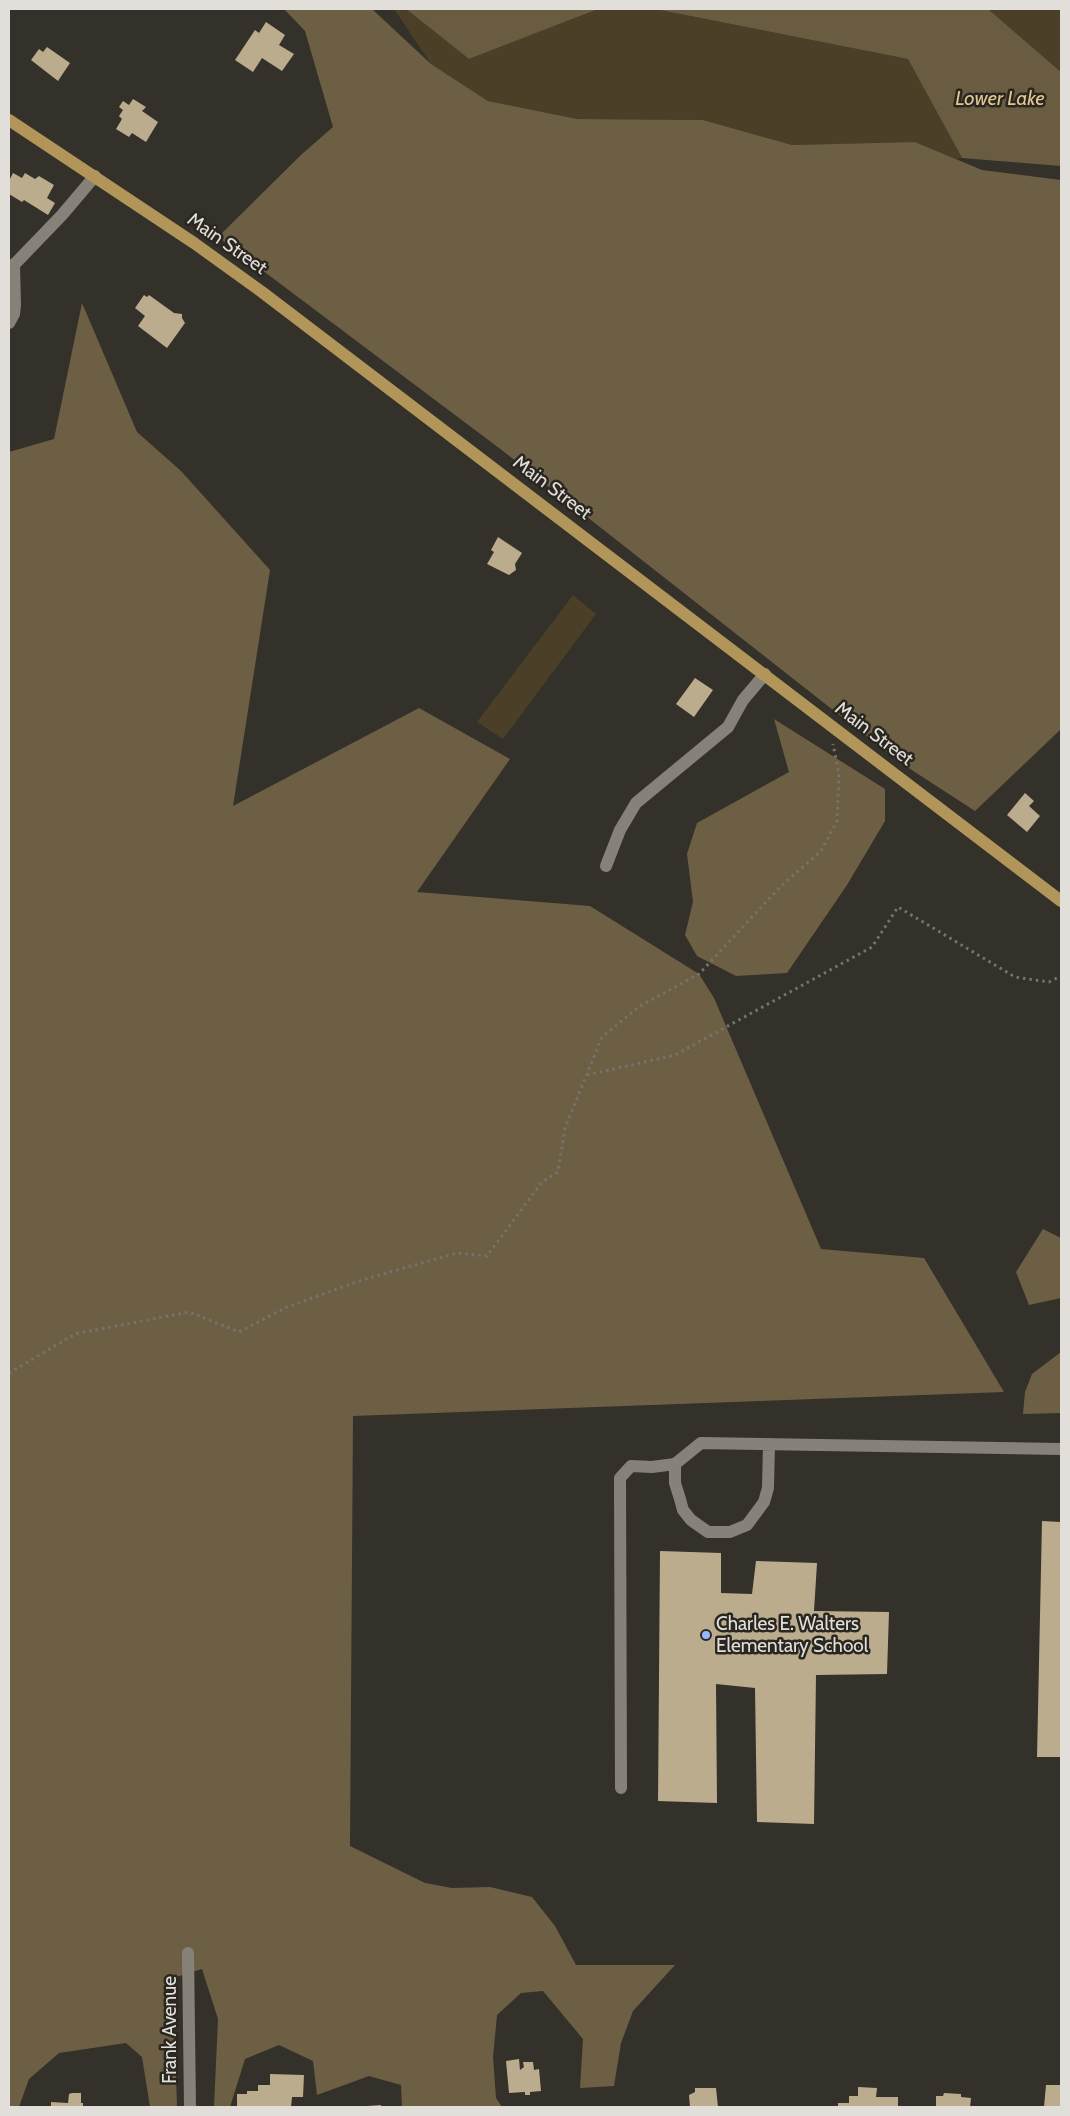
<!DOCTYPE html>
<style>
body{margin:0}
#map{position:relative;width:1070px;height:2116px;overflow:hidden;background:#34312a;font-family:Cabin,sans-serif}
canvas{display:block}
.frame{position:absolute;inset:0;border:10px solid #e2dfdb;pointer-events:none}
</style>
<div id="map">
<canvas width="1070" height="2116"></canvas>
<div class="frame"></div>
</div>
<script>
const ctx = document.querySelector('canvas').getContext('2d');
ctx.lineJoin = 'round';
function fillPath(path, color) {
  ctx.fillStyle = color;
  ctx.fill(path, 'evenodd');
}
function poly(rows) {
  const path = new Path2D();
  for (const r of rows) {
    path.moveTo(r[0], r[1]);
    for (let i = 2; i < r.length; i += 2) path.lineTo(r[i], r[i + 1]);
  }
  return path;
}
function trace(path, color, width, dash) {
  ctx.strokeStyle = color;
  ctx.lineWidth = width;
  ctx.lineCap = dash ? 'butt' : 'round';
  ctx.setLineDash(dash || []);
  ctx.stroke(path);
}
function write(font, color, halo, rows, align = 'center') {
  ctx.font = font + ' Cabin,sans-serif';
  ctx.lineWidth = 5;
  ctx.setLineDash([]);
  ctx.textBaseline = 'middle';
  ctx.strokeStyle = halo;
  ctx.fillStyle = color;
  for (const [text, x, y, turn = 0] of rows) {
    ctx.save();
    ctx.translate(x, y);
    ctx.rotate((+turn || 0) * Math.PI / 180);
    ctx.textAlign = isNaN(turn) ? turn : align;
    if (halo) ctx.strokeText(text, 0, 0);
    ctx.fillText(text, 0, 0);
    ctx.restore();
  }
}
fillPath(poly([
 [394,9,406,9,469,59,598,9,655,9,908,59,962,158,956,159,915,142,792,145,703,120,577,119,488,101,431,64],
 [988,9,1061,9,1061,72],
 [573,595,596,614,503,739,477,722]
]), '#4b3f27');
fillPath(poly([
 [284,9,372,9,431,64,488,101,577,119,703,120,792,145,915,142,982,170,1061,180,1061,729,975,811,898,761,503,451,218,237,302,154,333,127,305,31],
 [82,303,137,432,181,471,270,570,233,806,419,708,510,759,417,892,590,906,699,974,714,998,821,1249,924,1258,1004,1392,353,1416,350,1846,425,1883,452,1888,490,1887,532,1897,555,1926,576,1965,675,1965,633,2011,621,2043,614,2086,580,2088,583,2039,543,1991,521,1993,497,2015,493,2057,496,2098,502,2107,402,2107,401,2085,369,2076,317,2095,313,2061,279,2045,245,2059,230,2107,214,2107,218,2019,202,1969,173,1978,177,2107,150,2107,142,2057,126,2043,59,2053,29,2079,19,2107,9,2107,9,452,54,439],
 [774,719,885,789,885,821,847,885,787,973,736,976,697,956,685,935,693,902,687,854,697,823,789,772],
 [1043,1229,1061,1238,1061,1298,1029,1305,1016,1272],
 [1061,1352,1061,1413,1023,1414,1025,1392,1032,1374]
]), '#6d5f43');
fillPath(poly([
 [406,9,598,9,469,59],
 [655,9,988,9,1061,72,1061,166,962,158,908,59]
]), '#6a5c41');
fillPath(poly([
 [266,22,285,35,279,45,294,54,282,71,262,58,253,72,235,60,255,30,259,33],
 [47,47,70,63,58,81,31,60,39,49,43,52],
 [133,99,146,107,142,111,158,122,146,142,132,133,129,137,116,129,122,119,119,116,123,110,119,107,123,101,129,105],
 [13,173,22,178,25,173,35,179,39,176,54,185,47,198,55,203,48,215,24,200,22,202,9,194,9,181],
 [144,295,147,297,149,295,174,313,182,314,182,318,185,323,167,348,138,326,145,316,135,308],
 [498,537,522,553,515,564,516,570,509,575,487,564,494,552,491,550],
 [695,678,713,690,694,717,676,704],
 [1025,793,1034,801,1029,806,1040,816,1027,832,1007,815],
 [1042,1521,1061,1522,1061,1757,1037,1757],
 [660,1551,721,1553,721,1593,752,1594,756,1561,817,1563,814,1611,889,1612,887,1674,816,1675,814,1824,757,1822,755,1688,716,1684,717,1803,658,1801],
 [519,2059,520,2070,524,2067,523,2062,533,2062,534,2070,539,2069,541,2091,530,2092,530,2095,525,2095,525,2092,509,2093,506,2061],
 [270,2074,304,2075,303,2097,292,2097,291,2107,237,2107,237,2094,247,2094,247,2091,258,2091,258,2085,270,2085],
 [1046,2085,1061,2085,1061,2107,1044,2107],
 [858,2087,877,2088,876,2097,898,2097,898,2107,838,2107,838,2103,849,2103,849,2096,858,2096],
 [695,2088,716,2088,718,2107,690,2107,689,2095,695,2092],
 [72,2093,81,2093,81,2103,83,2103,83,2107,51,2107,51,2102,68,2103,69,2094],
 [944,2093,961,2094,961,2097,971,2098,970,2107,936,2107,936,2096,943,2096],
 [381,2105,381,2107,368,2107,368,2106]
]), '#bbac8e');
trace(poly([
 [587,1075,675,1055,872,947,898,907,1015,977,1049,982,1061,976],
 [9,1373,75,1334,189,1312,239,1332,287,1307,362,1280,457,1253,487,1256,542,1182,558,1172,565,1128,602,1037,640,1006,699,974,780,887,821,851,837,821,839,774,833,744]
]), '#76736d', 3, [2.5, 4]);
trace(poly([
 [9,270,62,215,95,176],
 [9,323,14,314,15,305,14,264],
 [606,866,620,830,636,803,728,727,743,700,765,674],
 [675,1464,675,1483,680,1499,683,1510,691,1520,708,1532,730,1532,747,1525,764,1502,768,1488,769,1444],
 [621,1788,620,1478,631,1466,652,1467,675,1464,701,1443,1061,1449],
 [188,1953,190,2107]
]), '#86827a', 12);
trace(poly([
 [9,120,194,243,262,292,1061,901]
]), '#b29659', 12);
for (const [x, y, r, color] of [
 [706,1635,5,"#95b7fd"]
]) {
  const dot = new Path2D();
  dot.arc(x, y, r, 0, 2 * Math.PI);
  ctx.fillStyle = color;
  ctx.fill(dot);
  trace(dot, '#2a2720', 2);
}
write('19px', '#e2dfdb', '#2a2720', [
 ["Main Street",227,244,35],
 ["Main Street",552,488,37],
 ["Main Street",874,734,37],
 ["Frank Avenue",170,2030,-90]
]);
write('19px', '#e2dfdb', '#2a2720', [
 ["Charles E. Walters",716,1624],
 ["Elementary School",716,1646]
], 'left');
write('italic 20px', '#e2c793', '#2a2720', [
 ["Lower Lake",1000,99]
]);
</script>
